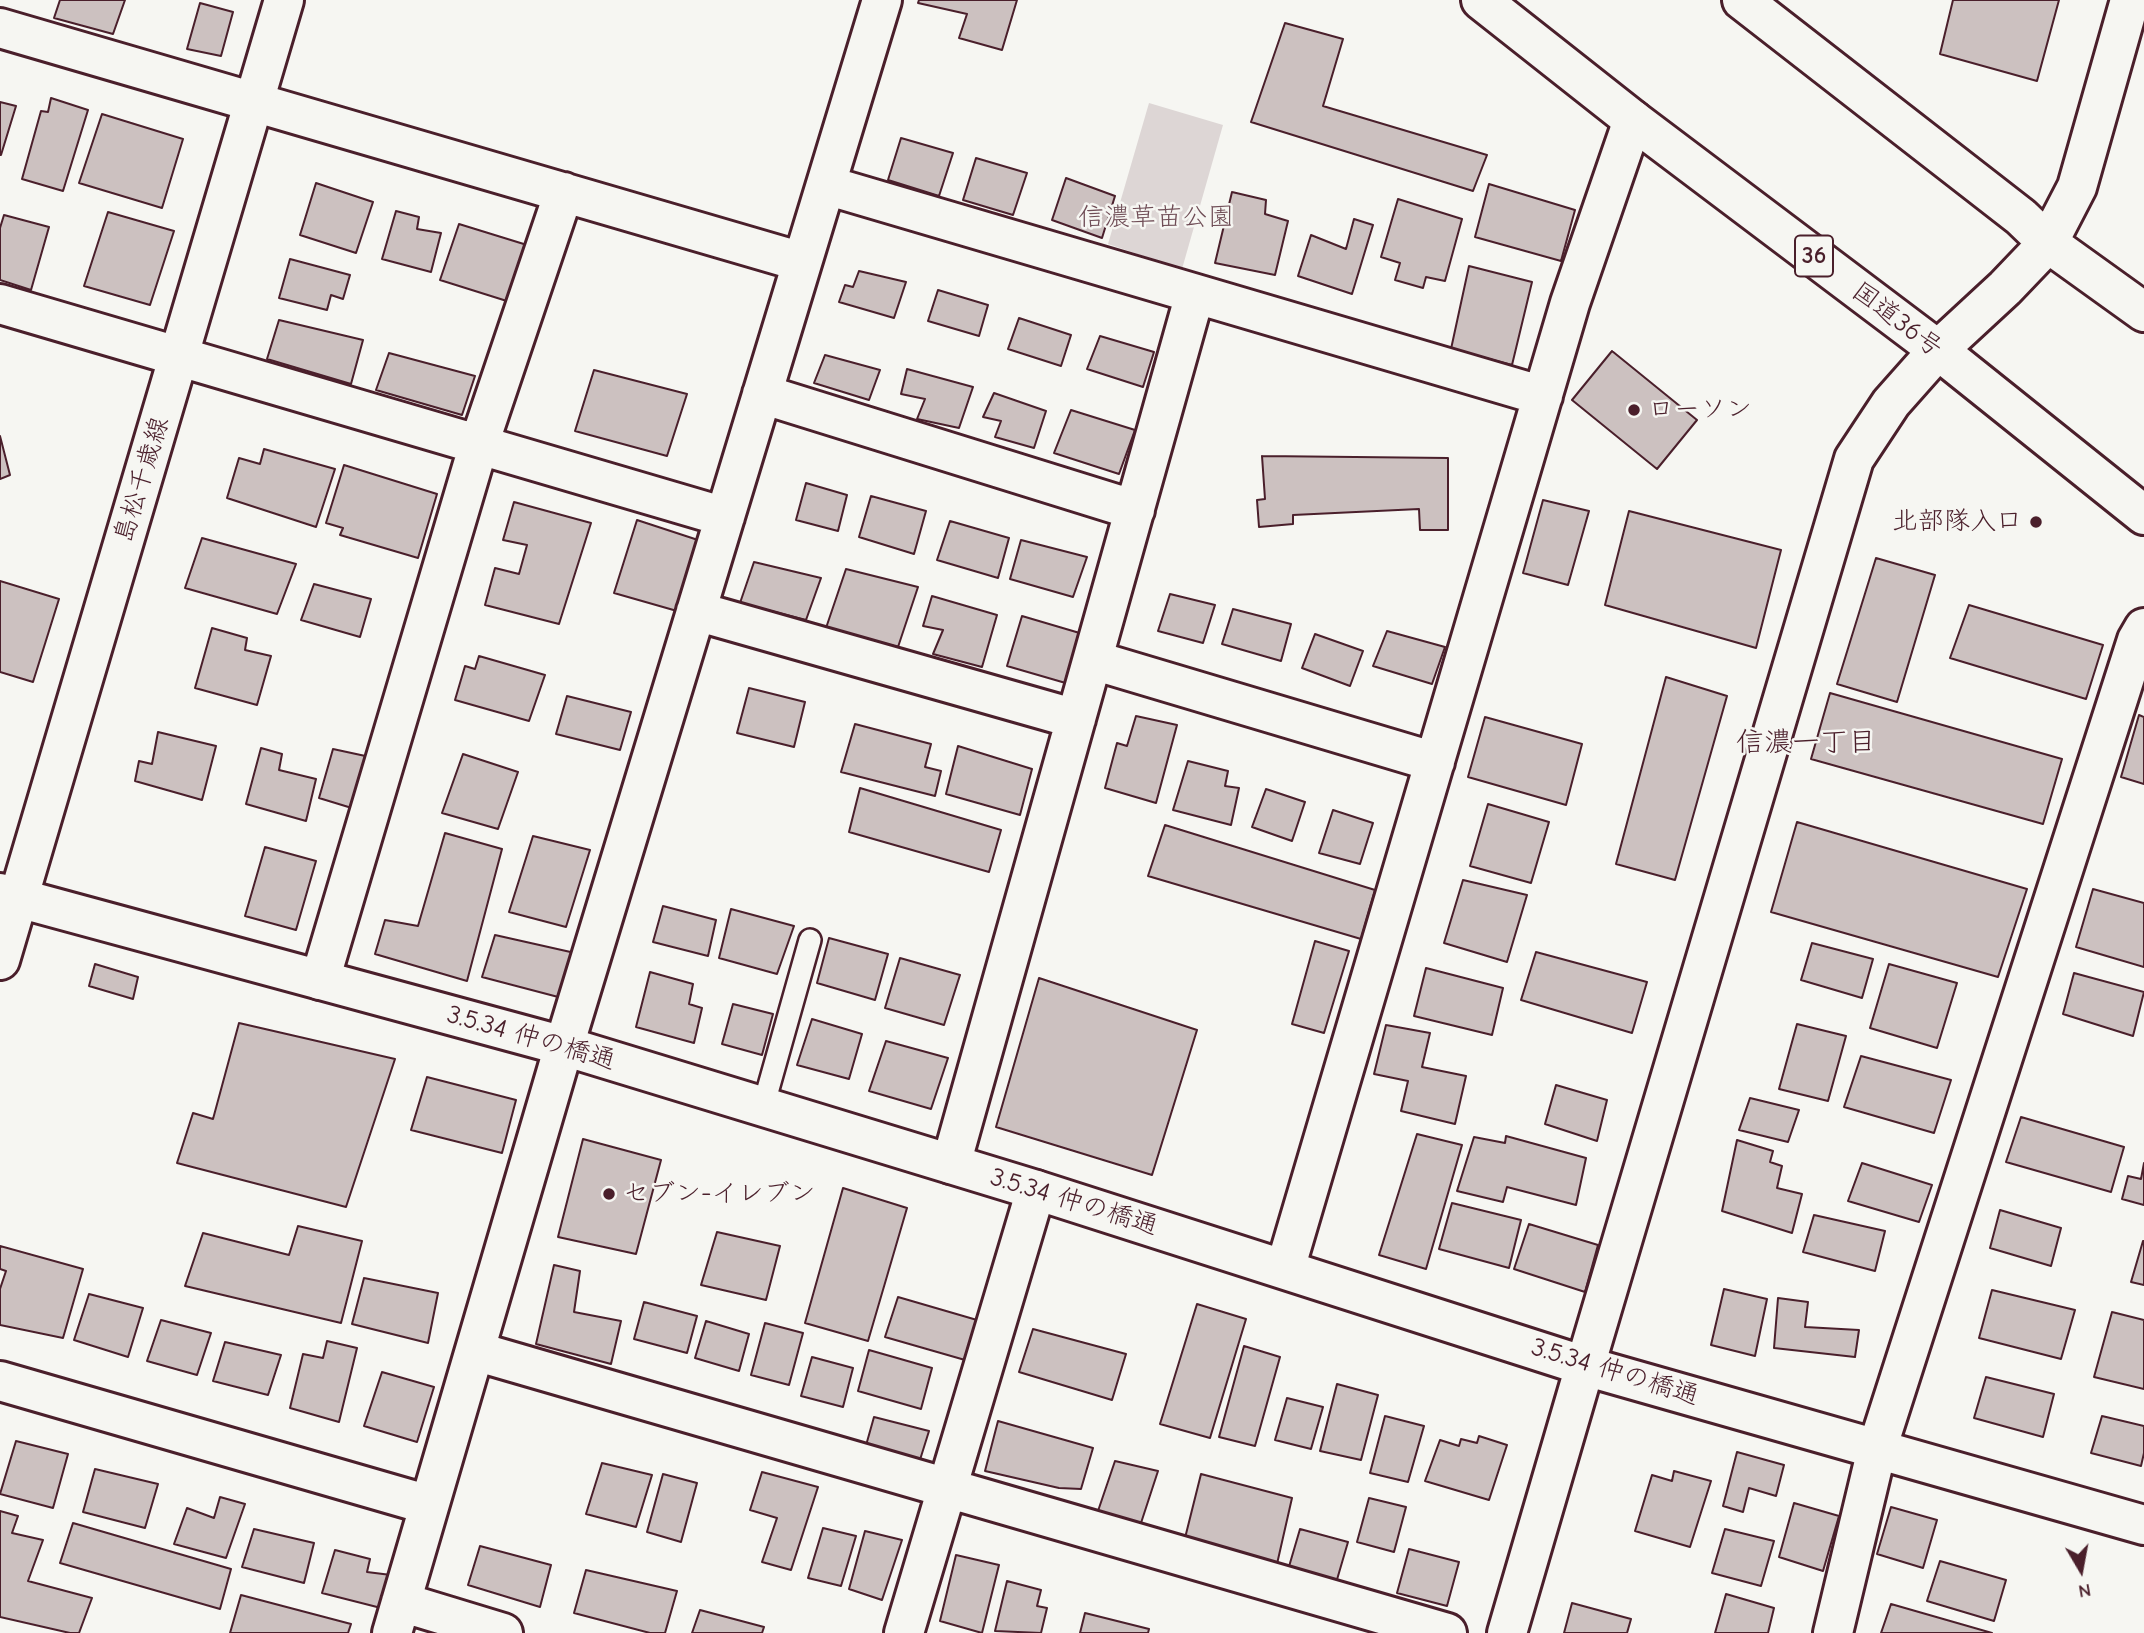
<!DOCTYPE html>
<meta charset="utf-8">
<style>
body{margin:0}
#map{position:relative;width:2144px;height:1633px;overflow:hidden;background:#f6f6f2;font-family:"Comic Neue",sans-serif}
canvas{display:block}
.north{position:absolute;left:2046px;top:1535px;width:70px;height:70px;-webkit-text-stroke:5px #f6f6f2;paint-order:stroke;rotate:170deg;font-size:19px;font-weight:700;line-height:28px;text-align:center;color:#4a1f2b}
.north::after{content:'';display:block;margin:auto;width:24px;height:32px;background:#4a1f2b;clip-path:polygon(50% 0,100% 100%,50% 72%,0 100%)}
</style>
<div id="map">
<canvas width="2144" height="1633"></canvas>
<div class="north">N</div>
</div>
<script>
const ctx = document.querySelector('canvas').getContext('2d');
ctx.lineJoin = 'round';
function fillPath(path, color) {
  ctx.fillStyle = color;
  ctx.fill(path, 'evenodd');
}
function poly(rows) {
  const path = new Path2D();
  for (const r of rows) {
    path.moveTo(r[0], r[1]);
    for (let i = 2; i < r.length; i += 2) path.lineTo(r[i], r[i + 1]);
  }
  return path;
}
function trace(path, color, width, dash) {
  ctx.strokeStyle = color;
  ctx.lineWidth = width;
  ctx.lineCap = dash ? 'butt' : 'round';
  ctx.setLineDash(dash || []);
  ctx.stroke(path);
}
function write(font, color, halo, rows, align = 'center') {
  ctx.font = font + ' "Comic Neue","Klee One",sans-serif';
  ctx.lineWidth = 5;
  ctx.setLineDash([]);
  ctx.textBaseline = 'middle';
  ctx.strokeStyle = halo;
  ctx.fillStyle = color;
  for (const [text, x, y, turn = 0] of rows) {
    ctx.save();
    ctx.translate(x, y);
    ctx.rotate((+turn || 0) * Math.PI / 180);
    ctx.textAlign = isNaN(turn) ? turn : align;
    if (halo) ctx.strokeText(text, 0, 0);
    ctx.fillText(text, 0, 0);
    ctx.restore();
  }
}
fillPath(poly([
 [1149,103,1223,125,1182,269,1108,244]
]), '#ddd6d5');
const building = poly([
 [60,0,125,0,113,34,54,18,60,0],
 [919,0,1017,0,1002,50,959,38,967,14,918,3,919,0],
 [1953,0,2059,0,2037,81,1940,54,1953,0],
 [200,3,233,12,221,56,187,49,200,3],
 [1285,23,1343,39,1323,106,1487,155,1473,191,1251,122,1285,23],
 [51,98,88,110,63,191,22,179,41,111,48,112,51,98],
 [0,102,16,106,1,155,0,155,0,102],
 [102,114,183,139,162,208,79,183,102,114],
 [901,138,953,153,939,196,888,180,901,138],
 [976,158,1027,173,1013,215,963,200,976,158],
 [1066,178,1115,196,1102,238,1052,220,1066,178],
 [316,183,373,202,356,253,300,235,316,183],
 [1489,184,1575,210,1561,261,1475,237,1489,184],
 [1232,192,1266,200,1265,214,1288,221,1275,275,1215,263,1232,192],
 [1398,199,1462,219,1445,281,1426,277,1423,288,1395,280,1400,263,1381,257,1398,199],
 [396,211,419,217,417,229,441,233,431,272,382,259,396,211],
 [108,212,174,231,150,305,84,286,108,212],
 [4,215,49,227,31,290,0,280,0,228,4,215],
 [1354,219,1373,225,1352,294,1298,276,1311,235,1346,249,1354,219],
 [459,224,527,245,510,302,440,280,459,224],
 [290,259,350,275,343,299,331,295,327,310,279,298,290,259],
 [1469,266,1532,282,1512,365,1451,349,1469,266],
 [859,271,906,282,894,318,839,302,845,285,853,287,859,271],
 [938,290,988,305,979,336,928,321,938,290],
 [1019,318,1071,335,1061,366,1008,349,1019,318],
 [279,320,363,340,351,384,267,359,279,320],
 [1100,336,1154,352,1143,387,1087,369,1100,336],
 [1612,351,1697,420,1657,469,1572,400,1612,351],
 [389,353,475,376,462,415,376,390,389,353],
 [825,355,880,370,869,400,814,383,825,355],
 [907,369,973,387,959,428,917,419,925,399,901,394,907,369],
 [594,370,687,394,667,456,575,431,594,370],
 [994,393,1046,411,1034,448,995,437,1001,421,983,417,994,393],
 [1071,410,1135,430,1119,474,1054,453,1071,410],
 [0,436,10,475,0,479,0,436],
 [264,449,335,469,316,527,227,498,239,458,260,464,264,449],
 [1262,456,1448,458,1448,530,1420,530,1419,509,1293,515,1293,524,1259,527,1257,500,1265,499,1262,456],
 [344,465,437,494,418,558,340,535,343,528,326,523,344,465],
 [806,483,847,495,838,531,796,520,806,483],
 [871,496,926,511,914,554,859,537,871,496],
 [1543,500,1589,511,1568,585,1523,573,1543,500],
 [514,502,591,523,559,624,485,605,495,568,519,574,527,545,503,540,514,502],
 [1629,511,1781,550,1756,648,1605,605,1629,511],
 [637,520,698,540,677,611,614,593,637,520],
 [950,521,1009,538,998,578,937,560,950,521],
 [202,538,296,564,277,614,185,588,202,538],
 [1021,540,1087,557,1073,597,1010,579,1021,540],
 [1876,558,1935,575,1897,702,1837,684,1876,558],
 [754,562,821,578,806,620,740,603,754,562],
 [846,569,918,587,898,647,826,628,846,569],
 [0,581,59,599,33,682,0,672,0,581],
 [314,584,371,599,360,637,301,620,314,584],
 [1170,594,1215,605,1203,643,1158,631,1170,594],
 [932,596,997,615,982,667,933,654,943,630,923,626,932,596],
 [1969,605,2103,645,2086,699,1950,658,1969,605],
 [1233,609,1291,624,1281,661,1222,644,1233,609],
 [1022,616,1083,634,1069,684,1007,666,1022,616],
 [212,628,247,638,245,650,271,656,257,705,195,688,212,628],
 [1387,631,1445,647,1432,684,1373,666,1387,631],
 [1315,634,1363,651,1350,686,1302,668,1315,634],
 [479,656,545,675,529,721,455,700,465,666,475,669,479,656],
 [1666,677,1727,696,1675,880,1616,864,1666,677],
 [749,688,805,702,794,747,737,733,749,688],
 [1830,693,2062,759,2043,824,1811,759,1830,693],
 [567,696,631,712,620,750,556,734,567,696],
 [2139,715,2144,717,2144,784,2121,777,2139,715],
 [1136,716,1177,725,1156,803,1105,788,1117,743,1127,746,1136,716],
 [1485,717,1582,744,1566,805,1468,777,1485,717],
 [855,724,931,744,925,767,941,771,935,796,841,772,855,724],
 [158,732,216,746,202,800,135,781,139,761,152,764,158,732],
 [958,746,1032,769,1020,815,946,794,958,746],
 [261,748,282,754,279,770,316,779,306,821,246,804,261,748],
 [333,749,370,757,355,809,319,798,333,749],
 [463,754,518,772,498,829,442,813,463,754],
 [1188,761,1228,771,1225,786,1239,788,1231,825,1173,810,1188,761],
 [860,788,1001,830,989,872,849,832,860,788],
 [1266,789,1305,802,1292,841,1252,827,1266,789],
 [1488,804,1549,822,1531,883,1470,866,1488,804],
 [1333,810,1373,823,1360,864,1319,853,1333,810],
 [1797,822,2027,889,1998,977,1771,912,1797,822],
 [1165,825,1375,890,1361,939,1148,876,1165,825],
 [445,833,502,849,467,981,375,954,385,920,418,926,445,833],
 [533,836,590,850,566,927,509,912,533,836],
 [265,847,316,861,296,930,245,916,265,847],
 [1463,880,1527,895,1507,962,1444,943,1463,880],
 [2093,889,2144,903,2144,967,2076,947,2093,889],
 [663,906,716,920,708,956,653,942,663,906],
 [731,909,794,926,777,974,719,958,731,909],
 [495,935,575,953,562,998,482,977,495,935],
 [829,938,888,954,875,1000,817,983,829,938],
 [1315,941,1349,951,1324,1033,1292,1024,1315,941],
 [1812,943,1873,959,1862,998,1801,980,1812,943],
 [1536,952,1647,982,1632,1033,1521,1000,1536,952],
 [900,958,960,975,944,1025,885,1008,900,958],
 [95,964,138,977,133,999,89,986,95,964],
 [1889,964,1957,983,1937,1048,1870,1028,1889,964],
 [1426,968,1503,988,1492,1035,1414,1016,1426,968],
 [650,972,693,984,689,1004,702,1008,694,1043,636,1027,650,972],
 [2074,973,2144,992,2133,1036,2063,1014,2074,973],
 [1039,978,1197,1030,1152,1175,996,1127,1039,978],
 [733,1004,773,1014,762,1055,722,1044,733,1004],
 [812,1019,862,1034,849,1079,797,1065,812,1019],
 [239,1023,395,1059,346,1207,177,1163,193,1113,213,1119,239,1023],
 [1797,1024,1846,1036,1828,1101,1779,1089,1797,1024],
 [1386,1025,1430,1033,1422,1067,1466,1076,1455,1124,1401,1111,1408,1081,1374,1074,1386,1025],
 [886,1041,948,1058,931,1109,869,1091,886,1041],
 [1861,1056,1951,1080,1934,1133,1844,1107,1861,1056],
 [427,1077,516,1100,502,1153,411,1130,427,1077],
 [1556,1085,1607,1100,1597,1141,1545,1124,1556,1085],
 [1750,1098,1799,1110,1788,1142,1739,1130,1750,1098],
 [2021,1117,2124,1147,2111,1192,2006,1162,2021,1117],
 [1417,1134,1462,1145,1426,1269,1379,1255,1417,1134],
 [1506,1136,1586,1158,1576,1205,1507,1187,1503,1202,1457,1191,1474,1137,1505,1143,1506,1136],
 [583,1139,661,1160,636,1254,558,1237,583,1139],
 [1737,1140,1773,1151,1770,1162,1782,1166,1777,1188,1802,1194,1792,1233,1722,1211,1737,1140],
 [1862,1163,1932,1185,1919,1222,1848,1201,1862,1163],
 [2144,1163,2144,1205,2122,1199,2128,1176,2141,1179,2144,1163],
 [843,1188,907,1208,868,1341,805,1323,843,1188],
 [1452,1203,1521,1220,1509,1268,1439,1249,1452,1203],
 [2000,1210,2061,1228,2051,1266,1990,1248,2000,1210],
 [1814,1215,1885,1231,1875,1271,1803,1252,1814,1215],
 [1529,1224,1598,1245,1585,1292,1514,1269,1529,1224],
 [298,1226,362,1241,341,1323,185,1286,203,1233,289,1255,298,1226],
 [717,1232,780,1246,766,1300,701,1285,717,1232],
 [2143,1241,2144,1241,2144,1285,2131,1282,2143,1241],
 [0,1246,83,1269,63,1338,0,1325,0,1289,6,1271,0,1269,0,1246],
 [554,1265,580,1271,574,1312,621,1321,611,1364,536,1344,554,1265],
 [364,1278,438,1293,428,1343,352,1324,364,1278],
 [1724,1289,1767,1299,1755,1356,1711,1345,1724,1289],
 [1992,1290,2075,1310,2061,1359,1979,1338,1992,1290],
 [89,1294,143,1308,128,1357,74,1340,89,1294],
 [898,1297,977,1320,965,1360,885,1337,898,1297],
 [1778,1298,1808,1302,1805,1327,1859,1330,1855,1357,1774,1348,1778,1298],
 [644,1302,697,1316,687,1353,634,1339,644,1302],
 [1197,1304,1246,1319,1210,1438,1160,1424,1197,1304],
 [2112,1312,2144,1320,2144,1389,2094,1377,2112,1312],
 [161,1320,211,1333,197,1375,147,1361,161,1320],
 [706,1321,749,1334,739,1371,695,1358,706,1321],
 [765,1323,803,1333,789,1385,751,1375,765,1323],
 [1033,1329,1126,1354,1112,1400,1019,1372,1033,1329],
 [327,1341,357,1348,339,1422,290,1408,303,1354,323,1358,327,1341],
 [225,1342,281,1355,268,1395,213,1381,225,1342],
 [1244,1346,1280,1357,1255,1446,1219,1437,1244,1346],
 [869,1350,932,1368,921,1409,858,1391,869,1350],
 [812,1357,853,1368,843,1407,801,1396,812,1357],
 [382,1372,434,1387,417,1442,364,1426,382,1372],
 [1986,1377,2054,1394,2043,1437,1974,1418,1986,1377],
 [1337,1384,1378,1395,1361,1460,1320,1451,1337,1384],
 [1287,1398,1323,1407,1311,1449,1275,1440,1287,1398],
 [1385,1416,1424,1426,1408,1482,1370,1473,1385,1416],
 [2102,1416,2144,1426,2144,1453,2141,1466,2091,1453,2102,1416],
 [874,1417,929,1431,919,1463,865,1449,874,1417],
 [998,1421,1093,1448,1081,1489,1059,1488,985,1471,998,1421],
 [1479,1436,1507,1445,1489,1500,1425,1481,1440,1440,1459,1446,1461,1439,1477,1443,1479,1436],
 [16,1441,68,1454,53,1508,0,1494,16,1441],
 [1737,1452,1784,1465,1776,1496,1749,1488,1743,1512,1723,1506,1737,1452],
 [1115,1461,1158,1471,1141,1523,1098,1511,1115,1461],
 [602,1463,652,1475,636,1527,586,1514,602,1463],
 [95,1469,158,1484,145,1528,83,1512,95,1469],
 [1674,1471,1711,1481,1690,1547,1635,1531,1652,1475,1672,1481,1674,1471],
 [762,1472,818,1487,791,1570,762,1562,777,1518,750,1510,762,1472],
 [663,1474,697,1483,681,1542,647,1532,663,1474],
 [1201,1474,1292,1498,1277,1564,1185,1538,1201,1474],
 [220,1497,245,1504,226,1558,174,1544,187,1508,214,1518,220,1497],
 [1369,1498,1406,1507,1394,1552,1357,1542,1369,1498],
 [1794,1503,1839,1516,1823,1571,1779,1557,1794,1503],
 [1891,1507,1937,1520,1923,1568,1877,1554,1891,1507],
 [0,1511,18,1516,12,1533,43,1540,28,1581,92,1598,79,1633,70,1633,0,1617,0,1511],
 [73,1523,231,1569,220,1609,60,1563,73,1523],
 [823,1528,856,1536,841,1586,808,1578,823,1528],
 [254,1529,314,1543,304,1583,242,1567,254,1529],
 [1300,1529,1348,1542,1336,1583,1288,1570,1300,1529],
 [1725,1529,1774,1541,1761,1586,1712,1573,1725,1529],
 [865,1531,902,1540,882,1600,849,1589,865,1531],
 [480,1546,551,1565,540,1607,468,1585,480,1546],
 [1409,1549,1459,1562,1447,1606,1397,1593,1409,1549],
 [335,1550,370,1559,367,1572,391,1575,381,1608,322,1593,335,1550],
 [956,1555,999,1565,982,1633,940,1621,956,1555],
 [1940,1561,2006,1580,1994,1621,1927,1601,1940,1561],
 [586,1570,677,1591,665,1633,650,1633,574,1613,586,1570],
 [1007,1581,1041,1590,1037,1606,1047,1608,1041,1633,995,1631,1007,1581],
 [1726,1594,1774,1608,1768,1633,1715,1633,1726,1594],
 [241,1595,351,1624,348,1633,230,1633,241,1595],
 [1572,1603,1631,1619,1627,1633,1564,1633,1572,1603],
 [1891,1604,1992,1633,1881,1633,1891,1604],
 [700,1610,764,1627,762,1633,692,1633,700,1610],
 [1085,1613,1149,1629,1148,1633,1080,1633,1085,1613]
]);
fillPath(building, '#ccc1c0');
trace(building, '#4a1f2b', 2);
const service = poly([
 [763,1107,810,940]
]);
const minor = poly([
 [1742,0,2021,217,2048,243,2144,312],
 [0,28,802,262],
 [826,185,1543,396],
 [0,304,725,517],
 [762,394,1135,510],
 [696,611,1076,719],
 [1093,660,1435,762],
 [320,980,479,444,564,192],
 [951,1164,1195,294],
 [1285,1269,1570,303,1633,120],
 [475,1351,1447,1633],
 [1585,1366,1854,459,1891,403,1938,350,2005,288,2048,243,2077,187,2130,0],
 [0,1381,429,1505],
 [401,1602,503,1633],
 [392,1633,564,1046,882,0],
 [904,1633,1036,1190],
 [1833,1633,1877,1449,2137,640,2144,628]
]);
const tertiary = poly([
 [0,893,564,1046,1036,1190,1585,1366,2144,1525],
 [1507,1633,1585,1366]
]);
const secondary = poly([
 [0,960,284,0]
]);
const trunk = poly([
 [1481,0,1633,120,1938,350,2144,515]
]);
trace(service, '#4a1f2b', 26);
trace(minor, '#4a1f2b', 44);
trace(tertiary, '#4a1f2b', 44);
trace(secondary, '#4a1f2b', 44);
trace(trunk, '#4a1f2b', 44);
trace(service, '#f6f6f2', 21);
trace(minor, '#f6f6f2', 38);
trace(tertiary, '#f6f6f2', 38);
trace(secondary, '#f6f6f2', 38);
trace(trunk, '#f6f6f2', 38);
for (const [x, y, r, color] of [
 [1634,410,7,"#4a1f2b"],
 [2036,522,7,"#4a1f2b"],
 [609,1194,7,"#4a1f2b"]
]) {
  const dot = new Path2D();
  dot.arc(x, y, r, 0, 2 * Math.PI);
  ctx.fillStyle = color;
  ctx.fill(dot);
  trace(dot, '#f6f6f2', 2.5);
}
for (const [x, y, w] of [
 [1814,256,38]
]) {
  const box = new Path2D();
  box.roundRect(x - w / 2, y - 20.5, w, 41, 5);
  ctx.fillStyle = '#f6f6f2';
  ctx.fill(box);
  trace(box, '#4a1f2b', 2);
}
write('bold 24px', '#4a1f2b', null, [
 ["36",1814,256]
]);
write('26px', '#6f4d56', '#f6f6f2', [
 ["信濃草苗公園",1156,218]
]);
write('26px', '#4a1f2b', '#f6f6f2', [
 ["国道36号",1897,320,37],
 ["島松千歳線",142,480,-73],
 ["3.5.34 仲の橋通",531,1038,16],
 ["3.5.34 仲の橋通",1074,1202,17],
 ["3.5.34 仲の橋通",1615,1372,17]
]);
write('26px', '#4a1f2b', '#f6f6f2', [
 ["ローソン",1648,410],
 ["北部隊入口",2022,522,"right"],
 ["セブン-イレブン",623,1194]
], 'left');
write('28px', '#4a1f2b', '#f6f6f2', [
 ["信濃一丁目",1806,743]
]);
</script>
